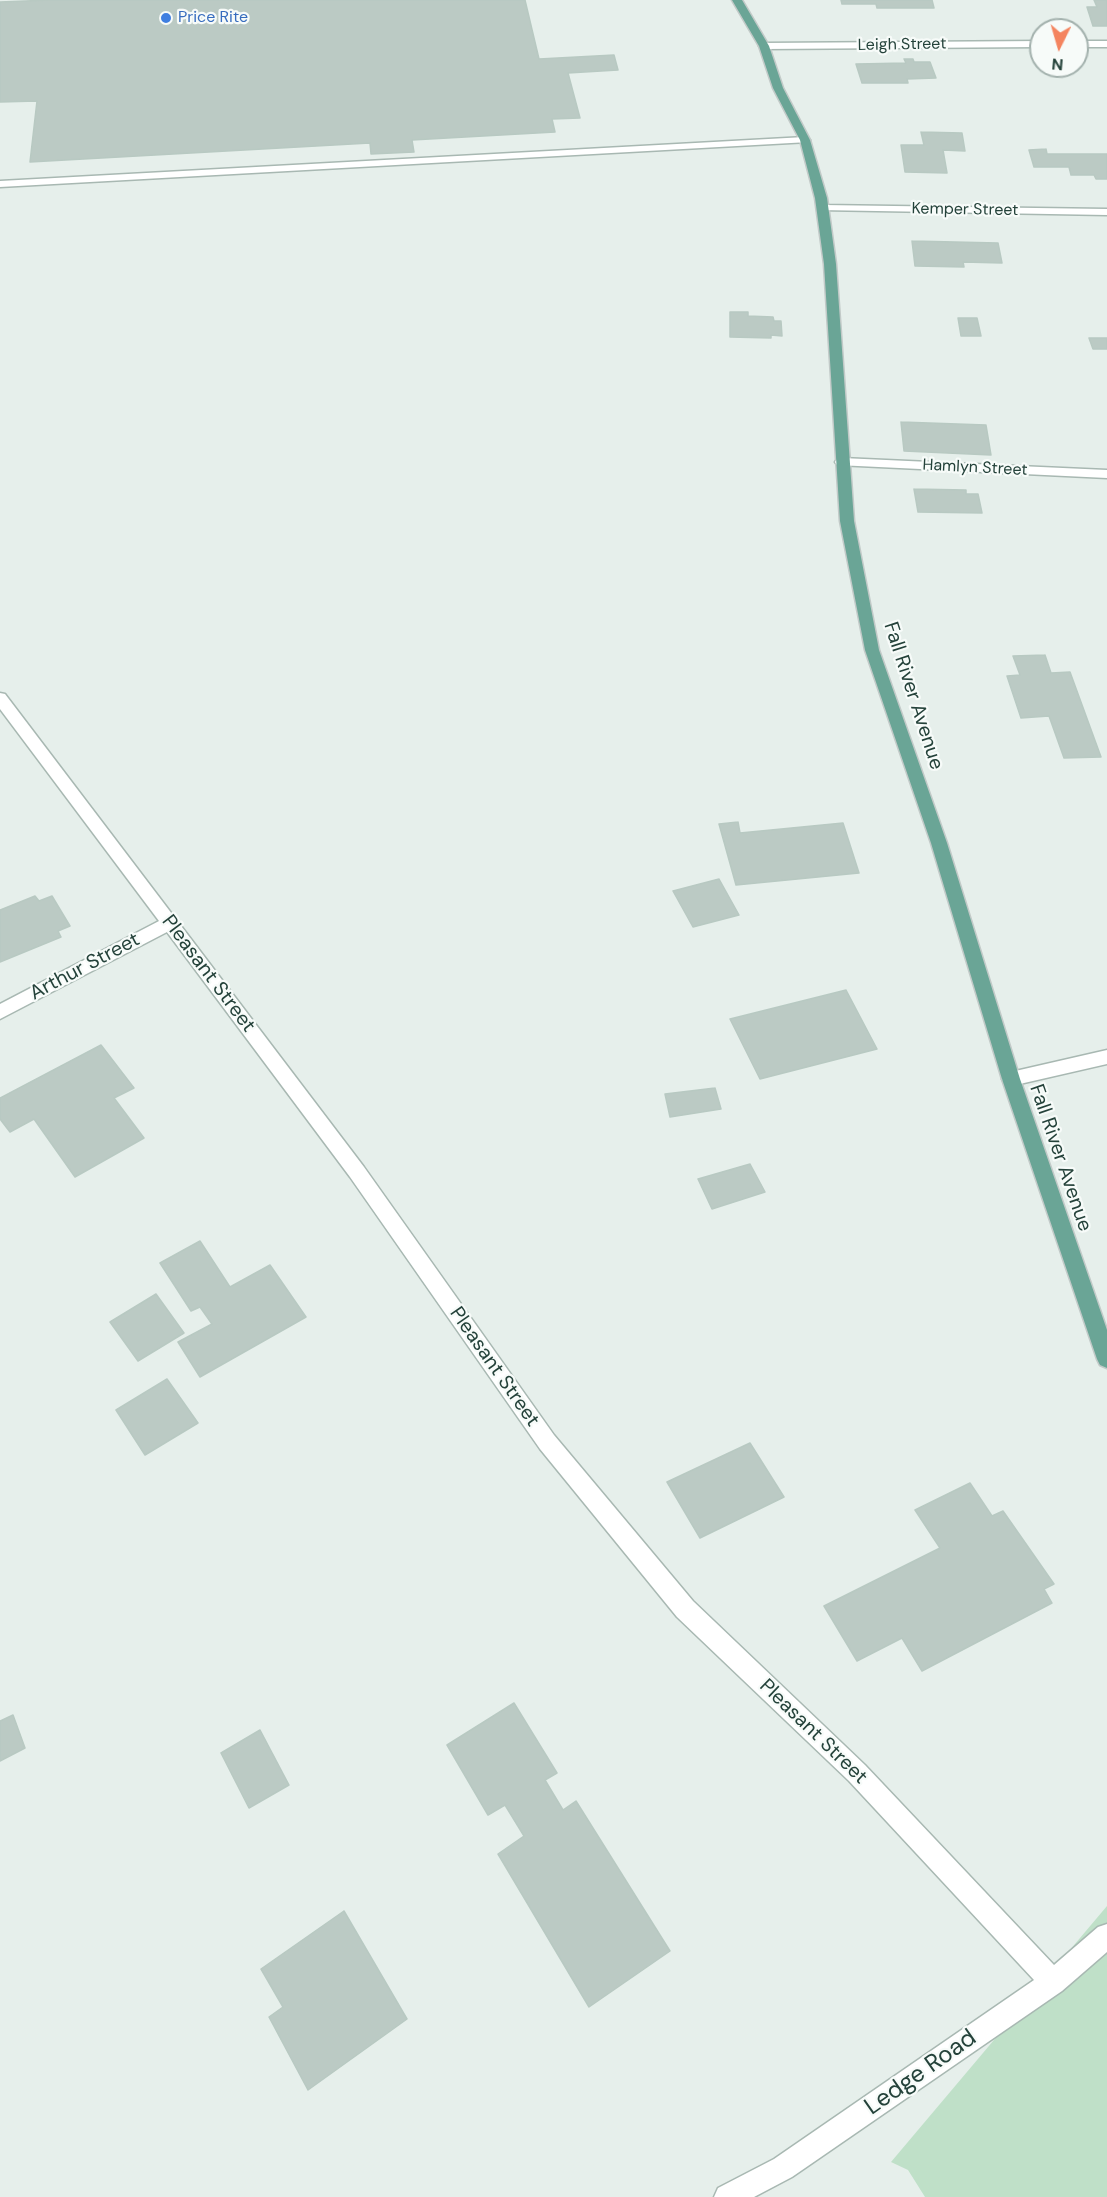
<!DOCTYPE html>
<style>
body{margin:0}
#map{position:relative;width:1107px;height:2197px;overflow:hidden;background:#e6efeb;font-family:"DM Sans",sans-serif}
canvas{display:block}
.north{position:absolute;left:1029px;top:18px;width:60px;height:60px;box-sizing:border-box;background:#f7fbf9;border:2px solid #a3b1ad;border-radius:50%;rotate:185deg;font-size:16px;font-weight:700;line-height:24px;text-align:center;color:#24423a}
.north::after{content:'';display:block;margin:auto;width:21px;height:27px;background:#f4845f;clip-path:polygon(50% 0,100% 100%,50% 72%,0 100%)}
</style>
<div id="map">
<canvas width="1107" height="2197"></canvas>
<div class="north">N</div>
</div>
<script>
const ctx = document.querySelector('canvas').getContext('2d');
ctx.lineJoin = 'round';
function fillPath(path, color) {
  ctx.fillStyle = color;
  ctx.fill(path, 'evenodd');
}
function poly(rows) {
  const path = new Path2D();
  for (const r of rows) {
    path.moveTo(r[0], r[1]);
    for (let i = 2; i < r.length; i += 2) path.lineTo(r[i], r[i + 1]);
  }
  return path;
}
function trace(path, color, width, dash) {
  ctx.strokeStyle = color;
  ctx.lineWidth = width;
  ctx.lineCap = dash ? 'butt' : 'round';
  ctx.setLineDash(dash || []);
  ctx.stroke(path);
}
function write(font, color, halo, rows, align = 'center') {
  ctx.font = font + ' "DM Sans",sans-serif';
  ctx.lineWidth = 4.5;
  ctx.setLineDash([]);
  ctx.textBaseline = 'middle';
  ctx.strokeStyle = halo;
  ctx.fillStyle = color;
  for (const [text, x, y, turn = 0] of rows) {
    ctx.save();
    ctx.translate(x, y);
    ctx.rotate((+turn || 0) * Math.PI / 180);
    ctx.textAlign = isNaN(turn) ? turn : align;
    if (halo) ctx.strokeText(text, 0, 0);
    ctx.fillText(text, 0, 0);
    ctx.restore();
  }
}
fillPath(poly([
 [1107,1906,1107,2197,925,2197,908,2170,891,2162]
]), '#bfe0c8');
const building = poly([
 [50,0,525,0,539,59,614,55,618,70,568,73,580,118,552,119,555,132,412,140,414,152,371,154,370,143,30,162,37,101,0,102,0,2,50,0],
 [841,0,932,0,934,8,877,8,876,4,842,4,841,0],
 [1094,0,1107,0,1107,26,1093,26,1087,7,1097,7,1094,0],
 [904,59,913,59,914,62,930,62,936,78,907,79,908,83,862,83,856,64,906,63,904,59],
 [921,132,962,133,965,151,943,150,947,173,905,172,901,145,924,145,921,132],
 [1046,149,1047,154,1107,154,1107,179,1096,179,1094,175,1071,175,1069,167,1034,167,1029,150,1046,149],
 [912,241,998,243,1002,263,963,262,964,267,915,266,912,241],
 [730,312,748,312,748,316,773,317,774,321,781,321,782,336,771,335,771,338,730,337,730,312],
 [958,318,977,318,981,336,961,336,958,318],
 [1089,338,1107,338,1107,349,1093,349,1089,338],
 [901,422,986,425,991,455,904,451,901,422],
 [914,489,966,490,966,494,978,494,982,513,918,512,914,489],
 [1045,655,1051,673,1070,672,1101,757,1064,758,1049,716,1021,718,1007,676,1020,675,1013,656,1045,655],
 [738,822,740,833,843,823,859,873,736,885,719,824,738,822],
 [719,879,739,915,693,927,673,891,719,879],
 [35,896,39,901,52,896,70,926,58,931,61,937,0,962,0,910,35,896],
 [846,990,877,1049,760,1079,730,1019,846,990],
 [101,1045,134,1088,114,1098,144,1138,75,1177,34,1119,10,1132,0,1119,0,1098,101,1045],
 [715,1088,721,1109,670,1117,665,1094,715,1088],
 [750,1164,765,1192,712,1209,698,1179,750,1164],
 [200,1241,230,1287,270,1265,306,1317,200,1377,178,1342,212,1324,200,1307,191,1311,160,1263,200,1241],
 [156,1294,184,1333,138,1361,110,1322,156,1294],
 [167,1379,198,1423,145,1455,116,1410,167,1379],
 [750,1443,784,1497,700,1538,667,1482,750,1443],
 [970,1483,992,1516,1003,1511,1054,1584,1044,1589,1052,1603,922,1671,902,1638,857,1661,824,1606,940,1548,915,1510,970,1483],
 [514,1703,557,1773,545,1780,563,1810,576,1801,670,1951,589,2007,498,1854,524,1836,505,1805,488,1815,447,1745,514,1703],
 [13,1715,25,1748,0,1761,0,1721,13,1715],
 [260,1730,289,1785,249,1808,221,1753,260,1730],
 [344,1911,407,2019,308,2090,269,2017,283,2007,261,1969,344,1911]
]);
fillPath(building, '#bbcac4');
trace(building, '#b8c9c2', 1.5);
const minor = poly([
 [1041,41,1041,47,764,49,759,46,764,43,1041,41],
 [1077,41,1107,41,1107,47,1077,47,1077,41],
 [805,137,810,140,809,142,0,187,0,181,805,137],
 [823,205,1107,209,1107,215,819,210,819,206,823,205],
 [842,458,1107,470,1107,478,837,465,835,462,837,459,842,458],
 [0,693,5,694,364,1167,554,1435,693,1601,865,1765,1054,1965,1098,1927,1107,1924,1107,1952,1062,1991,792,2177,754,2197,714,2197,718,2188,774,2159,1034,1980,849,1781,677,1617,540,1449,350,1177,167,932,0,1019,0,1004,159,921,0,709,0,693],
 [1107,1050,1107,1064,1011,1086,1005,1084,1002,1079,1005,1074,1011,1072,1107,1050]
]);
const major = poly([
 [732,0,742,0,769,46,783,88,810,140,827,198,836,264,854,521,879,650,947,843,1020,1079,1107,1330,1107,1368,1100,1365,1097,1359,1002,1079,931,843,865,650,840,521,824,264,815,198,800,140,773,88,759,46,732,0]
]);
trace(minor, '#a8b8b2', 3);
trace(major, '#c2cac8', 3);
fillPath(minor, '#fff');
fillPath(major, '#6aa596');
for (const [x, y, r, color] of [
 [166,18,6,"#3f7fe0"]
]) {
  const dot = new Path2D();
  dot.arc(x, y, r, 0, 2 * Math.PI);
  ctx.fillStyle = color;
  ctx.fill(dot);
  trace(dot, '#f7fbf9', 2);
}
write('16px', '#366cbe', '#f7fbf9', [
 ["Price Rite",178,18]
], 'left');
write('16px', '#24423a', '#f7fbf9', [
 ["Leigh Street",902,45,-1],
 ["Kemper Street",965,210,1],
 ["Hamlyn Street",975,468,3]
]);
write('20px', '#24423a', '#f7fbf9', [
 ["Fall River Avenue",913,696,72],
 ["Arthur Street",85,967,-28],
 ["Pleasant Street",208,974,53],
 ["Fall River Avenue",1060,1158,71],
 ["Pleasant Street",494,1367,55],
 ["Pleasant Street",813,1732,44]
]);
write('24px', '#24423a', '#f7fbf9', [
 ["Ledge Road",921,2073,-35]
]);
</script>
